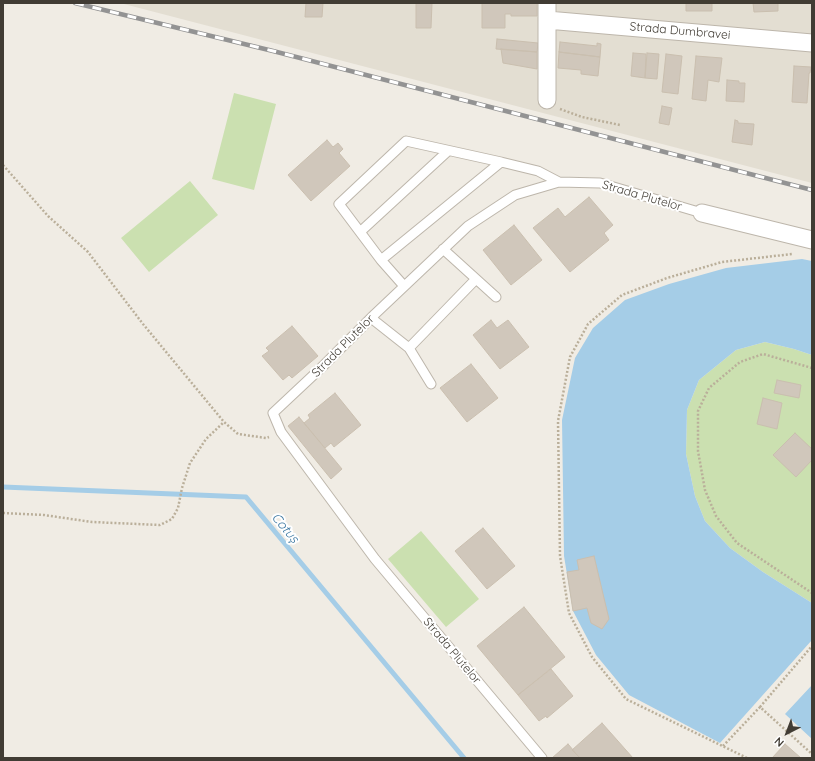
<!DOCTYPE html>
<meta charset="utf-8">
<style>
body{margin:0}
#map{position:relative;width:815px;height:761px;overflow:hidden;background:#f0ece4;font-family:Quicksand,sans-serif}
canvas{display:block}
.frame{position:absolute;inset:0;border:4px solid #413c34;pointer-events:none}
.north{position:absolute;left:767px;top:713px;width:40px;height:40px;-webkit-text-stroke:3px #fff;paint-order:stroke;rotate:222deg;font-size:11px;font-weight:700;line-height:16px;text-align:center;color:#413c34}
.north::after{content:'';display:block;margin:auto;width:14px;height:18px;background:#413c34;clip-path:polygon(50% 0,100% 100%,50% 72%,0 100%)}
</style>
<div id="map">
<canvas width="815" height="761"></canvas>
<div class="frame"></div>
<div class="north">N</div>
</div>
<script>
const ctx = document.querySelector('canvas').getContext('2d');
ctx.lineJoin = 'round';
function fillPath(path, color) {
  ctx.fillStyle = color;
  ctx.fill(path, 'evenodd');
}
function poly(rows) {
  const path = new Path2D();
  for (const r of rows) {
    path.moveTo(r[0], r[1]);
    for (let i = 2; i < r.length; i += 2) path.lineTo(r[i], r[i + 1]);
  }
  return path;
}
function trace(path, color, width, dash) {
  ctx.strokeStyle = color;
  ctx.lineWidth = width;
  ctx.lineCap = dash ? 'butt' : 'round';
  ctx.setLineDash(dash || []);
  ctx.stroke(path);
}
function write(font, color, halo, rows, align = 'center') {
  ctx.font = font + ' Quicksand,sans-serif';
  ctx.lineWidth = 4;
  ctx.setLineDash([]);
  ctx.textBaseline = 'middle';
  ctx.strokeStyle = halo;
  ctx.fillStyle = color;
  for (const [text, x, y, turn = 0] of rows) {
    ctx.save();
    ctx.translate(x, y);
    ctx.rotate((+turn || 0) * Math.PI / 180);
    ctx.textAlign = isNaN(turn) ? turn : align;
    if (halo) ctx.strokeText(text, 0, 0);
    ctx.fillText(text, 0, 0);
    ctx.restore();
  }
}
fillPath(poly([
 [120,3,812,3,812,183]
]), '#e3ded2');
fillPath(poly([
 [234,93,276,104,254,190,212,179],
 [190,181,218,215,149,272,121,238],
 [765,342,794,349,812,355,812,603,763,572,730,548,705,521,695,496,686,454,687,410,699,380,736,350],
 [421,531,479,599,446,627,388,559]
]), '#cbe0b0');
fillPath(poly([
 [802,259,812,261,812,355,794,349,765,342,736,350,699,380,687,410,686,454,695,496,705,521,730,548,763,572,812,603,812,640,720,743,629,695,596,655,573,611,564,556,562,420,575,358,593,328,625,300,669,284,726,268],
 [812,685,812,739,785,714]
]), '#a5cde7');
trace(poly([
 [3,487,246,497,464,758]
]), '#a5cde7', 5);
const building = poly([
 [306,3,323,3,322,17,305,17,306,3],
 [416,3,432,3,431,28,416,28,416,3],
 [482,3,537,3,537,16,511,16,511,14,505,14,505,28,482,28,482,3],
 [686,3,712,3,712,11,686,11,686,3],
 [753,3,778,3,778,11,754,12,753,3],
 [497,39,538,43,537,52,496,49,497,39],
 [560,42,597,46,597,43,601,44,600,57,559,52,560,42],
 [501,49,537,52,537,69,503,63,501,49],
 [559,52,600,57,598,76,581,74,581,70,558,68,559,52],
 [633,53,646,54,645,78,631,76,633,53],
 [647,53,659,54,657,79,645,78,647,53],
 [666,54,682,56,678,94,662,92,666,54],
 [696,56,722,58,719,82,708,80,706,101,692,99,696,56],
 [794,66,811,67,810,73,809,73,807,103,792,102,794,66],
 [727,80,739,81,739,83,745,83,744,102,726,101,727,80],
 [662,106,672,108,669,125,659,123,662,106],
 [735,120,738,121,738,123,754,124,752,145,732,142,735,120],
 [327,140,333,147,338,143,343,149,339,153,350,166,311,201,288,175,327,140],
 [589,197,613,225,604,233,609,240,570,272,533,228,558,208,565,217,589,197],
 [514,225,542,260,511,285,483,250,514,225],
 [491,320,497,328,508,320,529,347,500,369,473,335,491,320],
 [292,326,318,356,292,378,289,375,283,380,262,356,269,351,266,348,292,326],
 [471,364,498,398,467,422,440,388,471,364],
 [777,380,801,385,799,398,774,393,777,380],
 [335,393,361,425,334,447,331,443,325,448,304,423,310,418,308,415,335,393],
 [763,398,782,403,777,429,757,424,763,398],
 [299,417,342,469,331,479,288,426,299,417],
 [795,433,812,449,812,460,796,477,773,455,795,433],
 [483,528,515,566,487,589,455,551,483,528],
 [594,556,609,619,602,629,591,623,587,608,573,611,567,572,579,570,577,560,594,556],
 [524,607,565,657,518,695,477,646,524,607],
 [551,669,573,696,547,718,546,716,539,721,518,695,551,669],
 [602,723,633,758,580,758,572,750,602,723],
 [568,744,580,758,552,758,568,744],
 [785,744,801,758,772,758,785,744]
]);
fillPath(building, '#d0c7bb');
trace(building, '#cabfaf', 1);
const lane = poly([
 [360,232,339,204,406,141,501,162],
 [443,249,496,297],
 [381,260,501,162,538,171,559,182],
 [404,286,381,260,360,232,448,151],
 [371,318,409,348,431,384],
 [409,348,476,279],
 [542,758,375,559,281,432,273,413,321,368,375,314,468,226,515,195,559,182,600,183,702,213]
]);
const street = poly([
 [547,20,812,43],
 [547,100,547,3],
 [702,213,812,240]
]);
trace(lane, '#bdb6ab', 11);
trace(street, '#bdb6ab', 19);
trace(poly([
 [560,109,582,117,620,125],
 [3,165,48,216,88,252,143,324,224,422,238,434,266,438,269,437],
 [812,368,763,354,740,362,709,388,698,411,698,451,705,490,716,516,737,543,812,593],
 [3,513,44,515,92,522,160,525,172,519,178,508,182,488,190,463,206,439,224,422],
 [760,707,812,646],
 [723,746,760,707,812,754],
 [747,758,626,699,592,657,569,613,560,556,558,421,570,357,588,324,622,295,667,278,722,262,792,254]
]), '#baaf9a', 2.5, [2, 2]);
trace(lane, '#fff', 9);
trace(street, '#fff', 17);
const rail = poly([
 [75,3,273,51,812,190]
]);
trace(rail, '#939393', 4.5);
trace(rail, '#fff', 3, [9]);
write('12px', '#413c34', '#fff', [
 ["Strada Dumbravei",680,31,5],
 ["Strada Plutelor",642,196,16],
 ["Strada Plutelor",343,346,-45],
 ["Strada Plutelor",452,651,50]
]);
write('italic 13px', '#3a76a0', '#fff', [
 ["Cotuș",285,528,50]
]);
</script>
